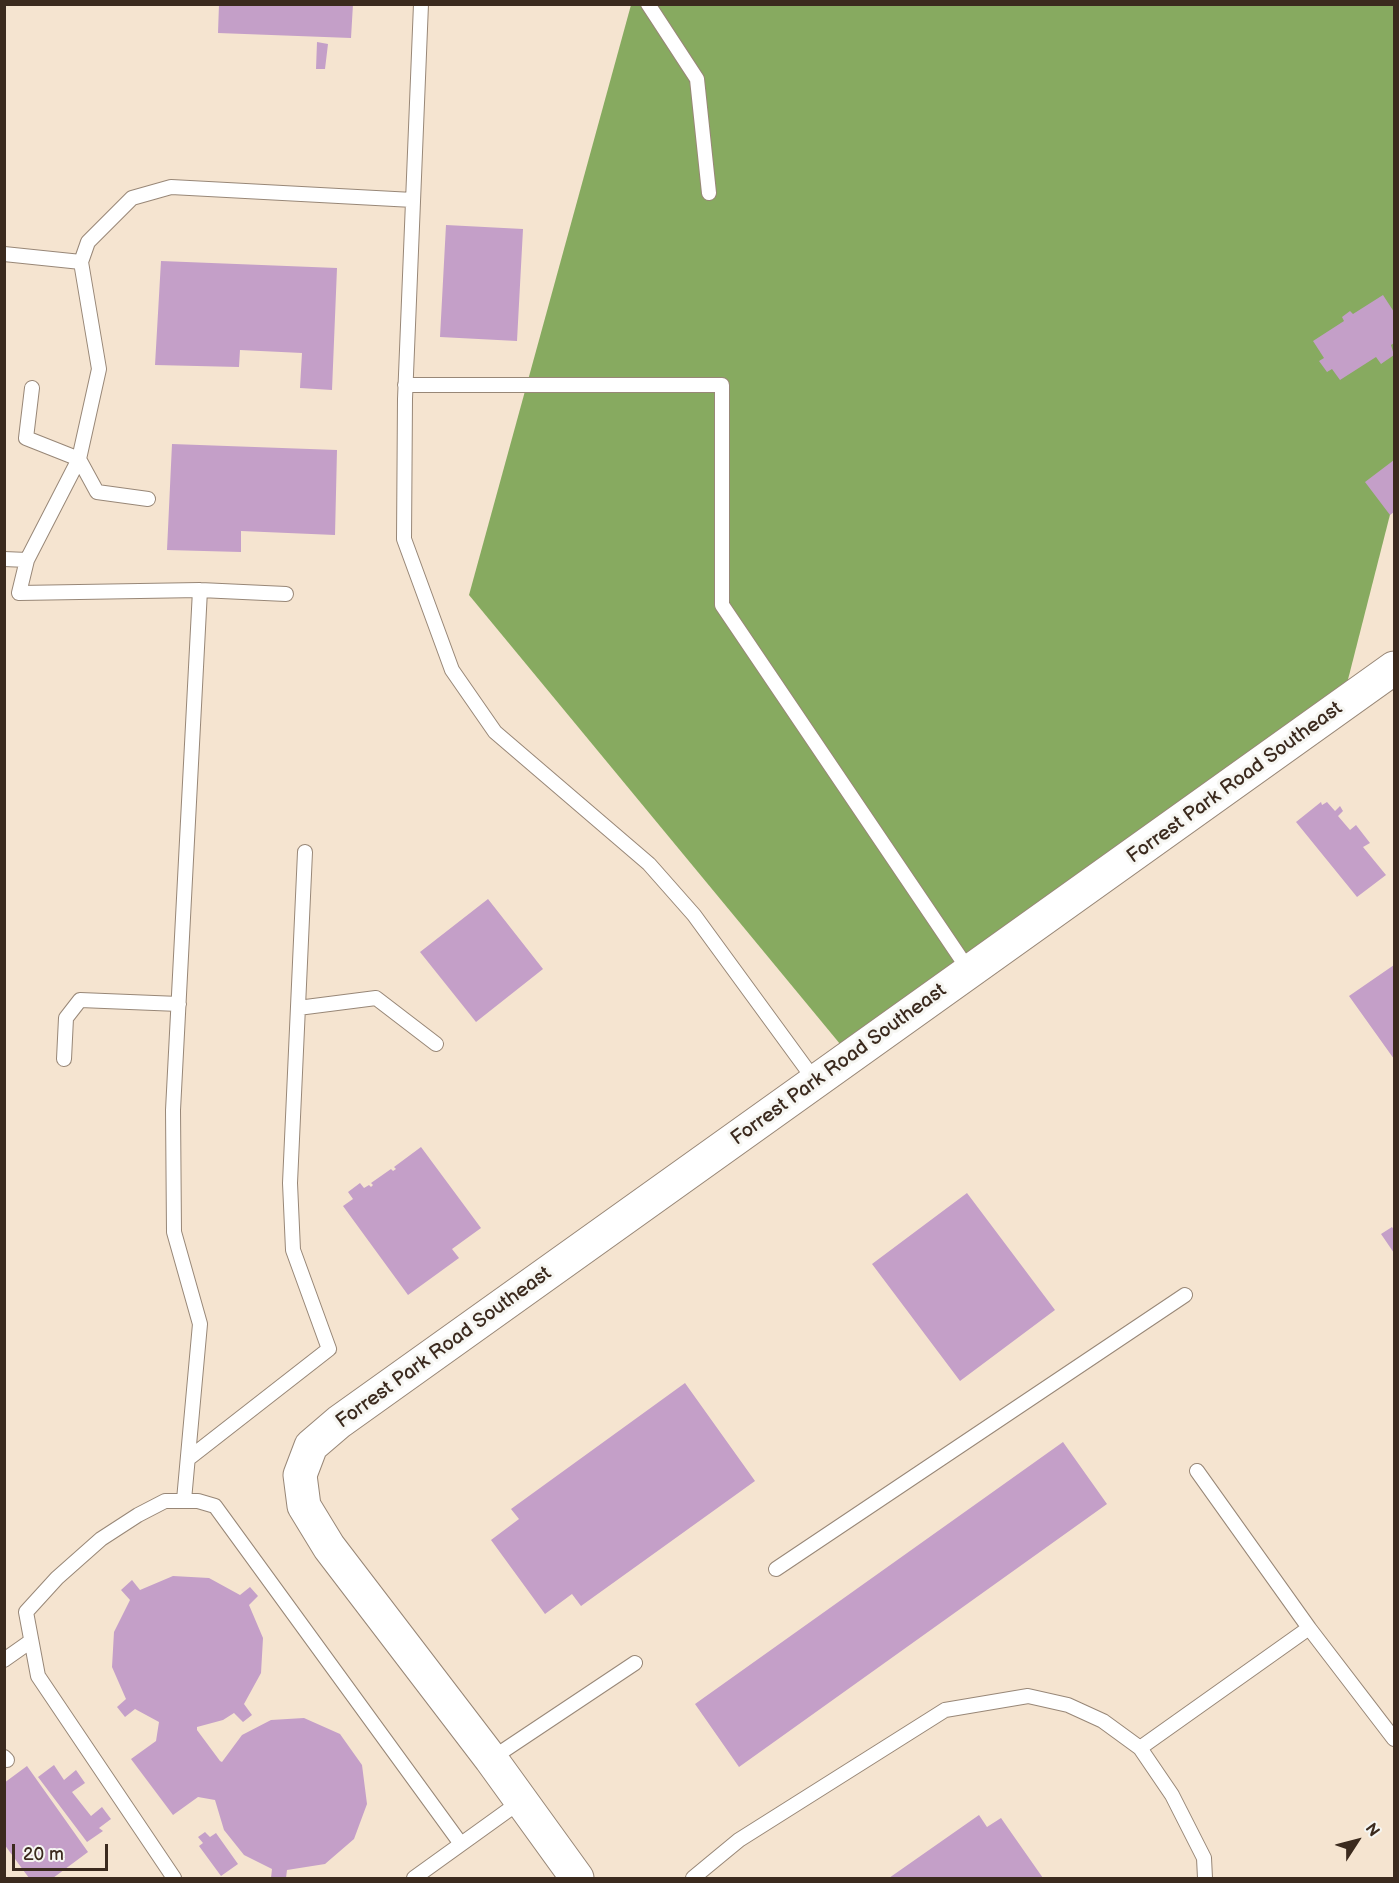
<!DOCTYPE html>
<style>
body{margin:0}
#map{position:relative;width:1399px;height:1883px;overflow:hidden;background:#f5e4d0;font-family:"Balsamiq Sans",sans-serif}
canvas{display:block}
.frame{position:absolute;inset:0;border:6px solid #3b2a1e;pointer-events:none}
.north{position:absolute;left:1327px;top:1811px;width:60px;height:60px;-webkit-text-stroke:4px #f6f6f2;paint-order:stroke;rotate:54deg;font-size:16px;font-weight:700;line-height:24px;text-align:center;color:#3b2a1e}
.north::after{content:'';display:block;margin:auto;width:21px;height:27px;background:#3b2a1e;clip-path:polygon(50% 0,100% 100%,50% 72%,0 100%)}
.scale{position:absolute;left:12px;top:1844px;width:96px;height:27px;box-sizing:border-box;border:3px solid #3b2a1e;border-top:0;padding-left:8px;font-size:18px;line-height:21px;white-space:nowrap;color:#3b2a1e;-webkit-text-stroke:4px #f6f6f2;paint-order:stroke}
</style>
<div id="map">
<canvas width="1399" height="1883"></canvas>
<div class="frame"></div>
<div class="north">N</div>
<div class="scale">20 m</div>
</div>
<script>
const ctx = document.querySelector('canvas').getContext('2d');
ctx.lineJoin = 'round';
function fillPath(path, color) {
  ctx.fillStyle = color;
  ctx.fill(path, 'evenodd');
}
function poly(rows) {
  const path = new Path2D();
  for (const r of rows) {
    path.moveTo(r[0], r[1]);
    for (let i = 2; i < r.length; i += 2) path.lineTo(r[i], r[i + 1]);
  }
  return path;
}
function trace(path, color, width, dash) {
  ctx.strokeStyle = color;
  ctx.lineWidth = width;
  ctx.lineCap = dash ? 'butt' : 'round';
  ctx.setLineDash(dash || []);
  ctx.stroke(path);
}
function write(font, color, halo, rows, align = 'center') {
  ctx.font = font + ' "Balsamiq Sans",sans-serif';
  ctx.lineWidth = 6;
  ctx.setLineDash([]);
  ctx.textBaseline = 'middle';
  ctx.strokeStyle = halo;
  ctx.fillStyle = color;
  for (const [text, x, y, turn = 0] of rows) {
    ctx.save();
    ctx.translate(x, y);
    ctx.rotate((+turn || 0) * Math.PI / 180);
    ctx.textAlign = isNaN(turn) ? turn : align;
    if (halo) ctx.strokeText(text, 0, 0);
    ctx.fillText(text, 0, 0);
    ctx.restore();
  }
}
fillPath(poly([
 [631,5,1394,5,1394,499,1341,707,845,1050,469,595]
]), '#87aa60');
fillPath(poly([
 [219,4,353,4,351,38,218,33],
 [317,42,328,44,325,69,316,69],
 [446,225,523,229,517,341,440,337],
 [161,261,337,268,332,390,300,388,302,353,240,350,239,367,155,365],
 [1383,295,1394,312,1394,343,1391,345,1394,355,1381,364,1376,357,1340,380,1332,369,1327,372,1319,361,1324,358,1313,341,1344,321,1342,317,1350,311,1353,314],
 [172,444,337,450,335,535,241,531,241,552,167,550],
 [1394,460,1394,512,1390,515,1365,482],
 [1321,802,1322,805,1327,802,1335,811,1340,806,1343,811,1338,816,1350,830,1356,825,1370,843,1363,847,1386,875,1357,897,1296,822],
 [488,899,543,969,476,1022,420,952],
 [1394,965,1394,1059,1349,996],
 [421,1147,481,1228,452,1249,459,1258,408,1295,343,1206,353,1199,348,1192,360,1183,364,1188,369,1185,371,1187,373,1185,371,1183,391,1169,393,1171,396,1169,394,1167],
 [967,1193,1055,1310,960,1381,872,1264],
 [1392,1227,1394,1230,1394,1253,1381,1234],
 [685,1383,755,1481,581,1606,572,1594,545,1614,491,1540,519,1519,511,1509],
 [1063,1442,1107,1504,739,1767,695,1704],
 [173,1576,209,1578,240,1595,250,1587,258,1596,249,1605,263,1638,261,1673,244,1704,252,1715,243,1722,234,1713,223,1720,197,1727,197,1730,220,1761,222,1762,242,1735,271,1720,304,1718,340,1734,362,1765,367,1804,354,1839,325,1864,287,1870,286,1878,271,1878,272,1869,244,1855,224,1830,215,1800,198,1797,173,1815,131,1759,156,1741,159,1722,135,1709,125,1717,117,1707,126,1699,112,1667,114,1632,130,1600,121,1590,132,1580,140,1590],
 [54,1765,64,1780,76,1770,85,1783,72,1792,91,1816,102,1807,111,1819,99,1828,103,1831,87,1842,38,1777],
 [27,1766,88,1852,53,1878,29,1878,4,1844,4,1783],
 [979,1815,987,1827,1001,1818,1043,1878,889,1878],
 [205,1832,210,1837,216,1833,238,1864,221,1876,199,1846,203,1843,198,1837]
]), '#c49fc8');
const lane = poly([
 [421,4,405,399,404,539,452,670,495,732,649,864,694,915,816,1082],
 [648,4,697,79,709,193],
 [4,254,81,262,99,369,79,459,27,560,4,559],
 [81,262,88,242,132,198,171,187,413,200],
 [405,385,722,385,722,605,970,972],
 [32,388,26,438,79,459,97,492,148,499],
 [27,560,19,593,200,590,286,594],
 [298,1008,376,998,436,1044],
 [64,1059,66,1018,80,1000,179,1004],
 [188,1459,329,1349,293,1250,290,1183,305,852],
 [1197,1471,1309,1628],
 [184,1500,200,1324,174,1232,173,1110,200,590],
 [776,1569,1185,1295],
 [4,1660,31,1641],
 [1140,1748,1309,1628,1394,1739],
 [4,1757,7,1760],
 [491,1759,635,1663],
 [174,1878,38,1676,26,1612,57,1578,101,1539,138,1515,165,1501,198,1501,215,1506,461,1844],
 [414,1878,521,1801],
 [693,1878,739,1840,945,1710,1028,1696,1068,1705,1103,1721,1140,1748,1172,1795,1204,1858,1205,1878]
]);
const secondary = poly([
 [577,1878,491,1759,329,1547,304,1506,300,1475,311,1446,339,1422,1394,668]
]);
trace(lane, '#988777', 16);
trace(secondary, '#988777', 35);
trace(lane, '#fff', 14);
trace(secondary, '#fff', 33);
write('20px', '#3b2a1e', '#f6f6f2', [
 ["Forrest Park Road Southeast",1235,783,-36],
 ["Forrest Park Road Southeast",839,1065,-36],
 ["Forrest Park Road Southeast",444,1348,-36]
]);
</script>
